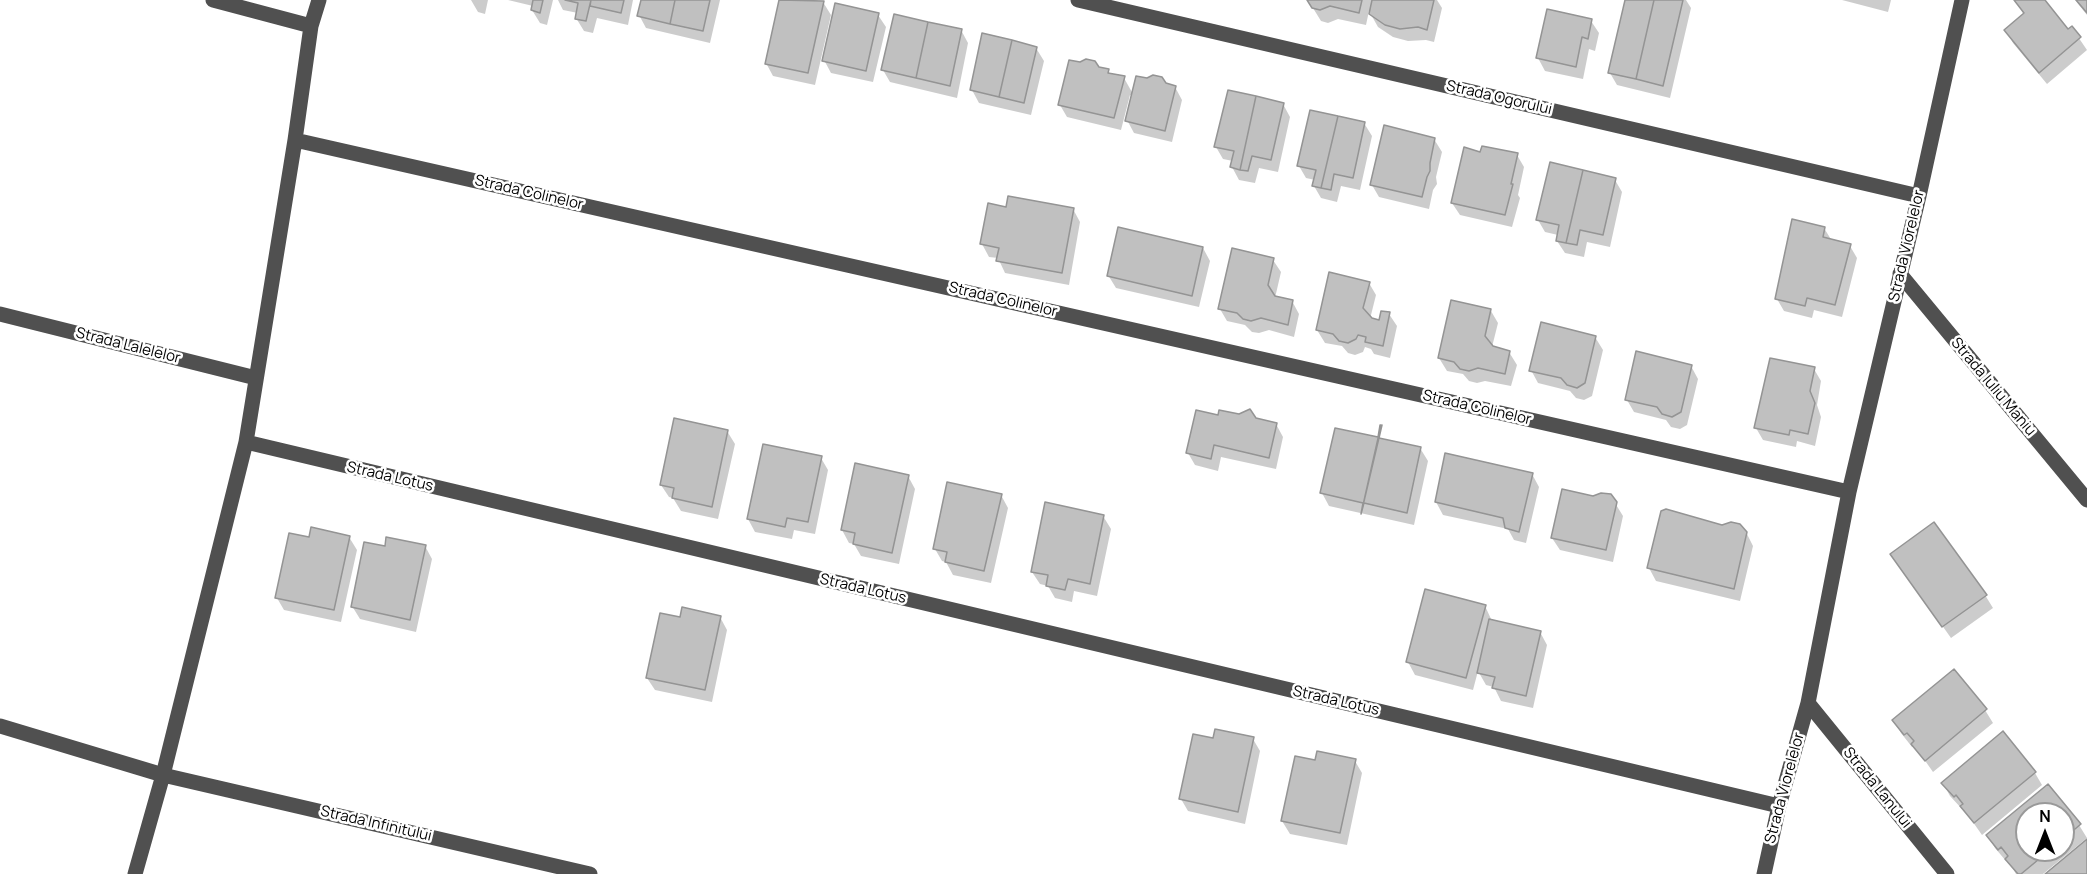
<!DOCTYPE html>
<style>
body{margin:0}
#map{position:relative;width:2087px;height:874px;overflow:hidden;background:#fff;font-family:Manrope,sans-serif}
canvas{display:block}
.north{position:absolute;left:2015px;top:802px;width:60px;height:60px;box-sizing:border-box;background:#fff;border:2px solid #999;border-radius:50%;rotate:0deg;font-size:16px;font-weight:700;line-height:24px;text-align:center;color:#000}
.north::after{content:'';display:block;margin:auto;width:21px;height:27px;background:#000;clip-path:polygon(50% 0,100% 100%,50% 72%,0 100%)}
</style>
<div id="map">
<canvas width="2087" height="874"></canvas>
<div class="north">N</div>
</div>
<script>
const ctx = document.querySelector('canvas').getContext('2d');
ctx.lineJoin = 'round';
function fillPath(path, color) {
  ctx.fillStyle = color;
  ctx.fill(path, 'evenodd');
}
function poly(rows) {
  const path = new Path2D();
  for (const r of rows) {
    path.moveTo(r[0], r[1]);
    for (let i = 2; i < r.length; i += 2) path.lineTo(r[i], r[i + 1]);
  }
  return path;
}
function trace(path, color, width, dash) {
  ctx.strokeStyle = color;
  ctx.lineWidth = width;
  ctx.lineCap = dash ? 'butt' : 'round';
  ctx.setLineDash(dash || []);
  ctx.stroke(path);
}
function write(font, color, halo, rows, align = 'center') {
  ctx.font = font + ' Manrope,sans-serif';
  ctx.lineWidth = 5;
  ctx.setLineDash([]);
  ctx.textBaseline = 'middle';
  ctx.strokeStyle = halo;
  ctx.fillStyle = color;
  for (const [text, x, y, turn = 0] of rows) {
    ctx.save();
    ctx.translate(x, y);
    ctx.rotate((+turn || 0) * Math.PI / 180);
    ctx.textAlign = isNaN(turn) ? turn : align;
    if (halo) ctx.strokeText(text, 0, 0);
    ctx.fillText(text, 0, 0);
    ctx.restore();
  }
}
fillPath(poly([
 [471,0,488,0,485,14,478,12],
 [508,0,553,0,547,25,540,23,532,10,533,6],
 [558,0,633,0,628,25,597,18,593,33,584,31,576,18,578,13,563,10],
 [642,0,720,0,710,43,646,28,639,15],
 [780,0,812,0,823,2,831,15,815,85,773,76,766,63],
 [1308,0,1437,0,1442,8,1434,42,1426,40,1408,41,1393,37,1378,27,1369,11,1366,25,1338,19,1328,23,1321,21],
 [1626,0,1686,0,1691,8,1670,98,1617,85,1610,73],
 [1842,0,1891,0,1888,12],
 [2016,0,2043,0,2068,31,2072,28,2087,50,2047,84,2013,43,2006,30,2024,15],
 [2075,0,2087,0,2087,15],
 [878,15,886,27,873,82,831,73,824,60],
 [1591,21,1599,33,1595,51,1589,49,1583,79,1545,71,1538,58],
 [961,30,968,43,957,98,890,82,883,70],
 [1036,48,1044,61,1031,115,979,103,972,90],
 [1098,68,1108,71,1111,75,1124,78,1133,94,1165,84,1175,87,1182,100,1172,142,1134,133,1127,120,1133,96,1130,95,1121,130,1067,117,1060,105],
 [1283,104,1290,117,1278,172,1259,168,1255,183,1239,180,1232,167,1233,161,1223,159,1216,147],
 [1364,123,1372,136,1360,190,1341,186,1337,202,1321,198,1314,186,1315,180,1306,178,1299,166],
 [1434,139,1442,152,1436,177,1437,184,1433,190,1429,209,1379,197,1372,185],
 [1481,153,1517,155,1524,167,1518,195,1520,198,1512,227,1460,215,1452,203],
 [1615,180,1622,192,1610,247,1587,242,1584,257,1565,253,1557,241,1558,235,1545,232,1538,220],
 [1007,209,1073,209,1080,222,1069,285,1005,273,998,258,989,257,982,244],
 [1824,228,1832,241,1850,246,1857,258,1842,317,1814,310,1812,318,1784,311,1777,299],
 [1203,248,1210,261,1199,307,1116,288,1108,275],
 [1273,260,1281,272,1275,298,1292,301,1299,314,1294,337,1269,330,1259,333,1252,332,1245,325,1227,321,1220,309],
 [1369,283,1376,295,1370,319,1380,322,1389,314,1397,326,1390,358,1374,354,1371,349,1365,347,1363,352,1355,355,1348,353,1342,346,1325,343,1317,330],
 [1491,311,1498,323,1492,347,1509,352,1517,365,1511,386,1485,381,1477,383,1469,381,1463,374,1447,371,1439,358],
 [1595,337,1603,350,1592,396,1584,400,1576,398,1570,391,1538,383,1531,370],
 [1691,366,1698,379,1687,425,1680,429,1671,427,1666,420,1634,412,1627,400],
 [1814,369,1821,381,1817,405,1821,417,1815,446,1797,441,1796,447,1763,440,1756,428],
 [1219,417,1255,420,1276,424,1283,437,1276,469,1221,457,1218,471,1195,465,1188,453],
 [1336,430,1420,448,1428,461,1414,525,1329,506,1322,493],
 [727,431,735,444,718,519,681,511,673,498,669,497,661,485],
 [821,458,828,470,815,534,794,530,792,539,755,532,748,519],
 [1532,474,1539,487,1526,543,1514,540,1508,529,1443,515,1436,502],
 [908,476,915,489,899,564,861,556,854,544,849,543,842,530],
 [1001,495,1008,508,991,583,953,575,946,562,942,561,935,549],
 [1615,503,1623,516,1613,562,1560,550,1552,538],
 [1103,516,1111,529,1097,596,1074,591,1072,602,1055,598,1048,586,1040,584,1032,572],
 [1746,532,1753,546,1740,601,1656,581,1649,568],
 [349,537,357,550,341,622,284,610,277,598,310,539],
 [425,546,432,559,416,632,360,619,352,606,386,548],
 [1892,555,1985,595,1993,608,1951,638],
 [1485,606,1492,621,1540,632,1547,645,1533,708,1501,701,1494,687,1486,685,1478,671,1473,690,1415,675,1408,662],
 [720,617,727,630,712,702,655,690,647,678],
 [1985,710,1993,723,1933,772,1914,745,1912,747,1901,733,1894,721],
 [1253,739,1260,751,1245,824,1188,811,1181,799,1214,740],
 [1355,761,1362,773,1347,845,1290,834,1282,821,1316,762],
 [2035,773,2042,785,1982,835,1963,808,1962,809,1950,796,1943,783],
 [2048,786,2079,825,2087,838,2043,874,2016,874,2008,860,2006,861,1995,848,1988,836],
 [2027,814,2063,814,2063,850,2027,850]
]), '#0003');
const building = poly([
 [533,0,543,0,540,13,531,10,533,0],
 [565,0,591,0,586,21,575,19,578,3,565,0],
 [591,0,624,0,621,13,590,6,591,0],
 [641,0,675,0,670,24,637,16,641,0],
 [675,0,710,0,703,31,670,24,675,0],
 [779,0,824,1,808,73,765,64,779,0],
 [1307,0,1362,0,1359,13,1330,6,1320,10,1312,8,1307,0],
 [1372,0,1434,0,1427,30,1418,27,1400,29,1385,25,1369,14,1372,0],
 [1625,0,1654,0,1636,79,1608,73,1625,0],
 [1654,0,1683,0,1663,86,1636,79,1654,0],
 [2014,0,2045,0,2068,29,2072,26,2081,37,2039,73,2004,30,2024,13,2014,0],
 [2076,0,2087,0,2087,13,2076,0],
 [835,3,879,13,866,71,822,61,835,3],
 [1547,9,1592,19,1588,39,1582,37,1576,67,1536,58,1547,9],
 [894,14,928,22,916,78,881,70,894,14],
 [928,22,962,29,950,86,916,78,928,22],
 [982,33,1012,40,999,97,970,90,982,33],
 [1012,40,1037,47,1024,103,999,97,1012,40],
 [1086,59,1095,61,1099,67,1109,69,1108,73,1125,76,1114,118,1058,105,1069,60,1080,62,1086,59],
 [1153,75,1162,77,1166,83,1176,86,1165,131,1125,121,1136,76,1147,78,1153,75],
 [1228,90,1256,96,1240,170,1230,167,1234,151,1214,147,1228,90],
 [1256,96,1284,103,1271,160,1252,156,1248,171,1240,170,1256,96],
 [1310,110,1338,116,1321,188,1312,186,1316,170,1297,166,1310,110],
 [1338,116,1365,122,1353,178,1334,174,1331,190,1321,188,1338,116],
 [1384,125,1435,138,1430,163,1430,171,1427,177,1422,197,1370,185,1384,125],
 [1482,146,1518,153,1511,184,1513,184,1505,215,1451,203,1464,147,1480,152,1482,146],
 [1550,162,1583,170,1566,243,1556,241,1559,225,1536,220,1550,162],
 [1583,170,1616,178,1603,235,1580,230,1577,245,1566,243,1583,170],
 [1008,196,1074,208,1062,273,996,261,999,248,980,244,988,203,1006,207,1008,196],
 [1792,219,1825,227,1823,237,1851,244,1835,305,1807,298,1805,306,1775,299,1792,219],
 [1118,227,1203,247,1192,296,1107,276,1118,227],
 [1232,248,1274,258,1268,285,1275,296,1293,300,1288,325,1261,318,1251,321,1243,319,1237,313,1218,309,1232,248],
 [1329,272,1370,282,1363,308,1372,318,1379,320,1381,311,1390,312,1383,346,1365,342,1366,337,1358,335,1356,339,1348,343,1339,341,1333,334,1316,330,1329,272],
 [1451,300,1491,309,1485,336,1493,346,1510,351,1505,374,1478,368,1469,371,1460,369,1454,362,1438,358,1451,300],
 [1541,322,1596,336,1585,383,1577,388,1567,385,1561,378,1529,371,1541,322],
 [1636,351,1692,365,1681,412,1672,417,1662,414,1657,407,1625,400,1636,351],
 [1770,358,1815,367,1810,391,1815,403,1808,434,1790,430,1789,435,1754,428,1770,358],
 [1250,409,1256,418,1277,423,1269,458,1214,445,1211,459,1186,453,1196,410,1218,415,1219,410,1239,414,1250,409],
 [674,418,728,430,712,507,672,498,674,488,660,485,674,418],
 [1380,425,1381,425,1361,514,1363,503,1320,493,1335,428,1378,437,1380,425],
 [1382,425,1379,438,1421,447,1407,513,1364,503,1361,514,1382,425],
 [763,444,822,456,808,522,787,518,785,527,747,519,763,444],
 [1445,453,1533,473,1519,532,1505,528,1503,518,1435,502,1445,453],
 [855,463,909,475,892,553,853,544,855,533,841,530,855,463],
 [947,482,1002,494,984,571,945,562,947,552,933,549,947,482],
 [1562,489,1593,496,1601,493,1611,494,1617,502,1606,550,1551,538,1562,489],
 [1045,502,1104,515,1090,584,1068,579,1065,590,1046,586,1048,575,1031,572,1045,502],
 [1666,509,1722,525,1731,522,1740,524,1747,532,1734,589,1647,568,1661,511,1666,509],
 [1934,522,1987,595,1942,627,1890,554,1934,522],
 [311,527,350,536,334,610,275,598,289,533,309,537,311,527],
 [386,537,426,545,410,620,351,607,364,542,385,546,386,537],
 [1425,589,1486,605,1466,678,1406,662,1425,589],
 [682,607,721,616,705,690,646,678,660,613,680,617,682,607],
 [1489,619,1541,631,1526,696,1492,688,1495,677,1477,673,1489,619],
 [1954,669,1987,709,1925,761,1911,744,1914,741,1907,733,1904,735,1892,720,1954,669],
 [1215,729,1254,737,1238,812,1179,799,1193,734,1213,738,1215,729],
 [2003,731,2036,772,1974,823,1960,806,1963,804,1956,795,1954,797,1941,783,2003,731],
 [1317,751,1356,759,1340,833,1281,821,1295,756,1315,760,1317,751],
 [2048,784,2081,824,2063,839,2063,814,2027,814,2027,850,2050,850,2021,874,2018,874,2005,859,2008,856,2001,847,1998,850,1986,835,2048,784],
 [2087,839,2087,874,2045,874,2087,839]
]);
fillPath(building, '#c0c0c0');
trace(building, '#949494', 1.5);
trace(poly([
 [213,0,311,26],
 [319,0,311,26,295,140,1849,492],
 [1078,0,1919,196],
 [295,140,246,442,1779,806],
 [1900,274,2087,500],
 [0,314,256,378],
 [1808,703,1947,874],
 [0,726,163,775,590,874],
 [135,874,163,775,246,442],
 [1764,874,1779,806,1808,703,1849,492,1919,196,1962,0]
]), '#505050', 15);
write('15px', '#000', '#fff', [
 ["Strada Ogorului",1499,98,13],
 ["Strada Colinelor",529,193,13],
 ["Strada Viorelelor",1907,246,-77],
 ["Strada Colinelor",1003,300,13],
 ["Strada Lalelelor",128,346,14],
 ["Strada Iuliu Maniu",1993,387,50],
 ["Strada Colinelor",1477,408,13],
 ["Strada Lotus",390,477,13],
 ["Strada Lotus",863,589,13],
 ["Strada Lotus",1336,701,13],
 ["Strada Viorelelor",1785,788,-75],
 ["Strada Lanului",1877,788,51],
 ["Strada Infinitului",376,824,13]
]);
</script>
